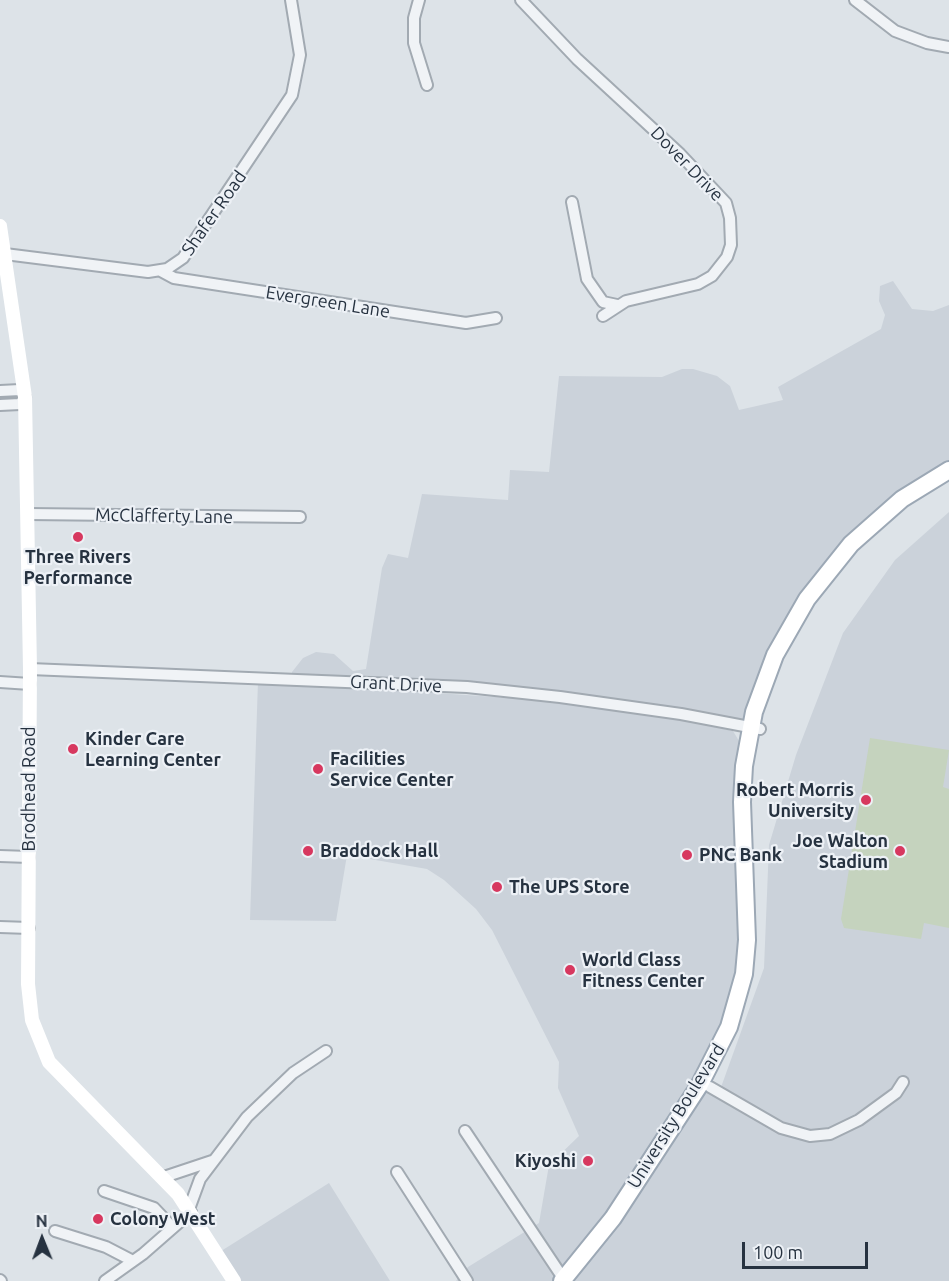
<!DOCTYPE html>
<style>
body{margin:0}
#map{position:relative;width:949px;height:1281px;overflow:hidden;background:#dde3e8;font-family:Ubuntu,sans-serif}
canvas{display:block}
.north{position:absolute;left:12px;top:1209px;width:60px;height:60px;-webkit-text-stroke:4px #edf1f6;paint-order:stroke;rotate:359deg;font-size:16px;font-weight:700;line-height:24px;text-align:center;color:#263240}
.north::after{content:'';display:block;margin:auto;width:21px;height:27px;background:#263240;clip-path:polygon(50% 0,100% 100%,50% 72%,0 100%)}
.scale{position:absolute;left:742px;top:1242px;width:126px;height:27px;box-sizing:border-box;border:3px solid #263240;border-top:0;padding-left:8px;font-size:18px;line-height:21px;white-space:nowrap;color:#263240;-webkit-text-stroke:4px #edf1f6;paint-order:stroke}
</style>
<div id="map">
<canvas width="949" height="1281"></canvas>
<div class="north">N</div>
<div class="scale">100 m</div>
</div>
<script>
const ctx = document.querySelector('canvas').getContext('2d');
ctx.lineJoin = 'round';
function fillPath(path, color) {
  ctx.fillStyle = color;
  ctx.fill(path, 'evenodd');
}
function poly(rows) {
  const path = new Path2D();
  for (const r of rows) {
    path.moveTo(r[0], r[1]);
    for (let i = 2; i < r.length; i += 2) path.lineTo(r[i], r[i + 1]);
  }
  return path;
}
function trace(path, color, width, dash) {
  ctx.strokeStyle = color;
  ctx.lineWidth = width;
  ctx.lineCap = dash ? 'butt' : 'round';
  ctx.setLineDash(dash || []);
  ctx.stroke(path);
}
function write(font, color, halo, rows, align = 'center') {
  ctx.font = font + ' Ubuntu,sans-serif';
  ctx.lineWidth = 4.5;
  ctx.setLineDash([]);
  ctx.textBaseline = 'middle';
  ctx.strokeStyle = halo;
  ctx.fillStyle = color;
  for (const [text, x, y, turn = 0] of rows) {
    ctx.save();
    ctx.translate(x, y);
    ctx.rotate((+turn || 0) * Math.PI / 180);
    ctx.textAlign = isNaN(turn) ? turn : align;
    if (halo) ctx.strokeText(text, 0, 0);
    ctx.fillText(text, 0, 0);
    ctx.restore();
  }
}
fillPath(poly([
 [893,281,912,309,933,311,949,305,949,470,920,487,807,599,750,727,560,697,292,678,292,672,303,658,316,652,334,654,353,671,366,669,382,568,388,554,408,558,422,494,508,500,510,470,549,472,559,376,662,377,682,369,693,369,717,376,730,386,739,410,783,400,778,387,881,329,885,315,879,301,880,286],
 [949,512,949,1281,456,1281,468,1267,539,1223,549,1165,579,1136,558,1088,559,1062,492,930,476,909,444,880,427,869,347,855,336,921,250,920,258,681,555,701,678,719,733,731,739,741,734,791,739,926,738,959,733,985,703,1079,720,1090,764,968,769,845,796,755,843,633,895,560],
 [329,1183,390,1281,234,1281,218,1253]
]), '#cbd2da');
fillPath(poly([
 [870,738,949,750,943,787,949,789,949,928,924,923,921,939,844,928,841,919]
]), '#c5d3be');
const minor = poly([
 [419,0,414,18,414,43,427,85],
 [521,0,577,59,680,154,726,203,730,218,731,245,727,257,712,276,698,284,626,301,603,316],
 [855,0,895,31,927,43,949,47],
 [572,202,587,279,603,302,617,305],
 [5,254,148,272,167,269,183,258,292,95,300,55,291,0],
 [161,271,174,278,466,323,496,318],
 [0,391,20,390,25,397,20,404,0,405],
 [28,514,300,517],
 [30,669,467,687,560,697,681,714,760,729],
 [0,682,30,684],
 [0,856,29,857],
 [0,927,29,928],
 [710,1087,781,1128,810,1136,830,1134,859,1120,896,1093,903,1082],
 [465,1131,565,1281],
 [397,1172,467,1281],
 [164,1177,212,1161],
 [104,1191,154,1208,172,1227],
 [189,1209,200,1179,247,1117,293,1073,326,1051],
 [55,1231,106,1247,133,1261],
 [0,1280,1,1281],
 [105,1281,143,1254,191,1212]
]);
const primary = poly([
 [562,1281,613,1218,699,1086,729,1027,744,974,747,940,742,802,744,766,754,712,775,655,807,599,851,544,902,499,949,470]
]);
trace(minor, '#a2aab2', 14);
trace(primary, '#9ca8b5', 20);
trace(minor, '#f0f3f6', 10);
trace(poly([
 [0,226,25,397,30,669,28,984,32,1020,49,1062,178,1194,234,1281]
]), '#fff', 14);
trace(primary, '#fff', 16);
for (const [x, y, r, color] of [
 [78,537,6,"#d7385f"],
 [73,749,6,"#d7385f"],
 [318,769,6,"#d7385f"],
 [866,800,6,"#d7385f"],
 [308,851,6,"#d7385f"],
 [900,851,6,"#d7385f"],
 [687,855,6,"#d7385f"],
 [497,887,6,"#d7385f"],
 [570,970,6,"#d7385f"],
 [588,1161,6,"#d7385f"],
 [98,1219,6,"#d7385f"]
]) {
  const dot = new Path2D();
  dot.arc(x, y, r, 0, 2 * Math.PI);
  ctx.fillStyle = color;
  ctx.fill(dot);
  trace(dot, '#edf1f6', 2);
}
write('18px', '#263240', '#edf1f6', [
 ["Dover Drive",687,164,46],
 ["Shafer Road",214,213,-55],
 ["Evergreen Lane",328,302,9],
 ["McClafferty Lane",164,516,1],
 ["Grant Drive",396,684,3],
 ["Brodhead Road",29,789,-90],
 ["University Boulevard",676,1116,-58]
]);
write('bold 18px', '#263240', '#edf1f6', [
 ["Three Rivers",78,557,"center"],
 ["Performance",78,578,"center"],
 ["Kinder Care",85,739],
 ["Learning Center",85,760],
 ["Facilities",330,759],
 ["Service Center",330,780],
 ["Robert Morris",854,790,"right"],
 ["University",854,811,"right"],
 ["Joe Walton",888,841,"right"],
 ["Stadium",888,862,"right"],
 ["Braddock Hall",320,851],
 ["PNC Bank",699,855],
 ["The UPS Store",509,887],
 ["World Class",582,960],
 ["Fitness Center",582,981],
 ["Kiyoshi",576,1161,"right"],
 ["Colony West",110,1219]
], 'left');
</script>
